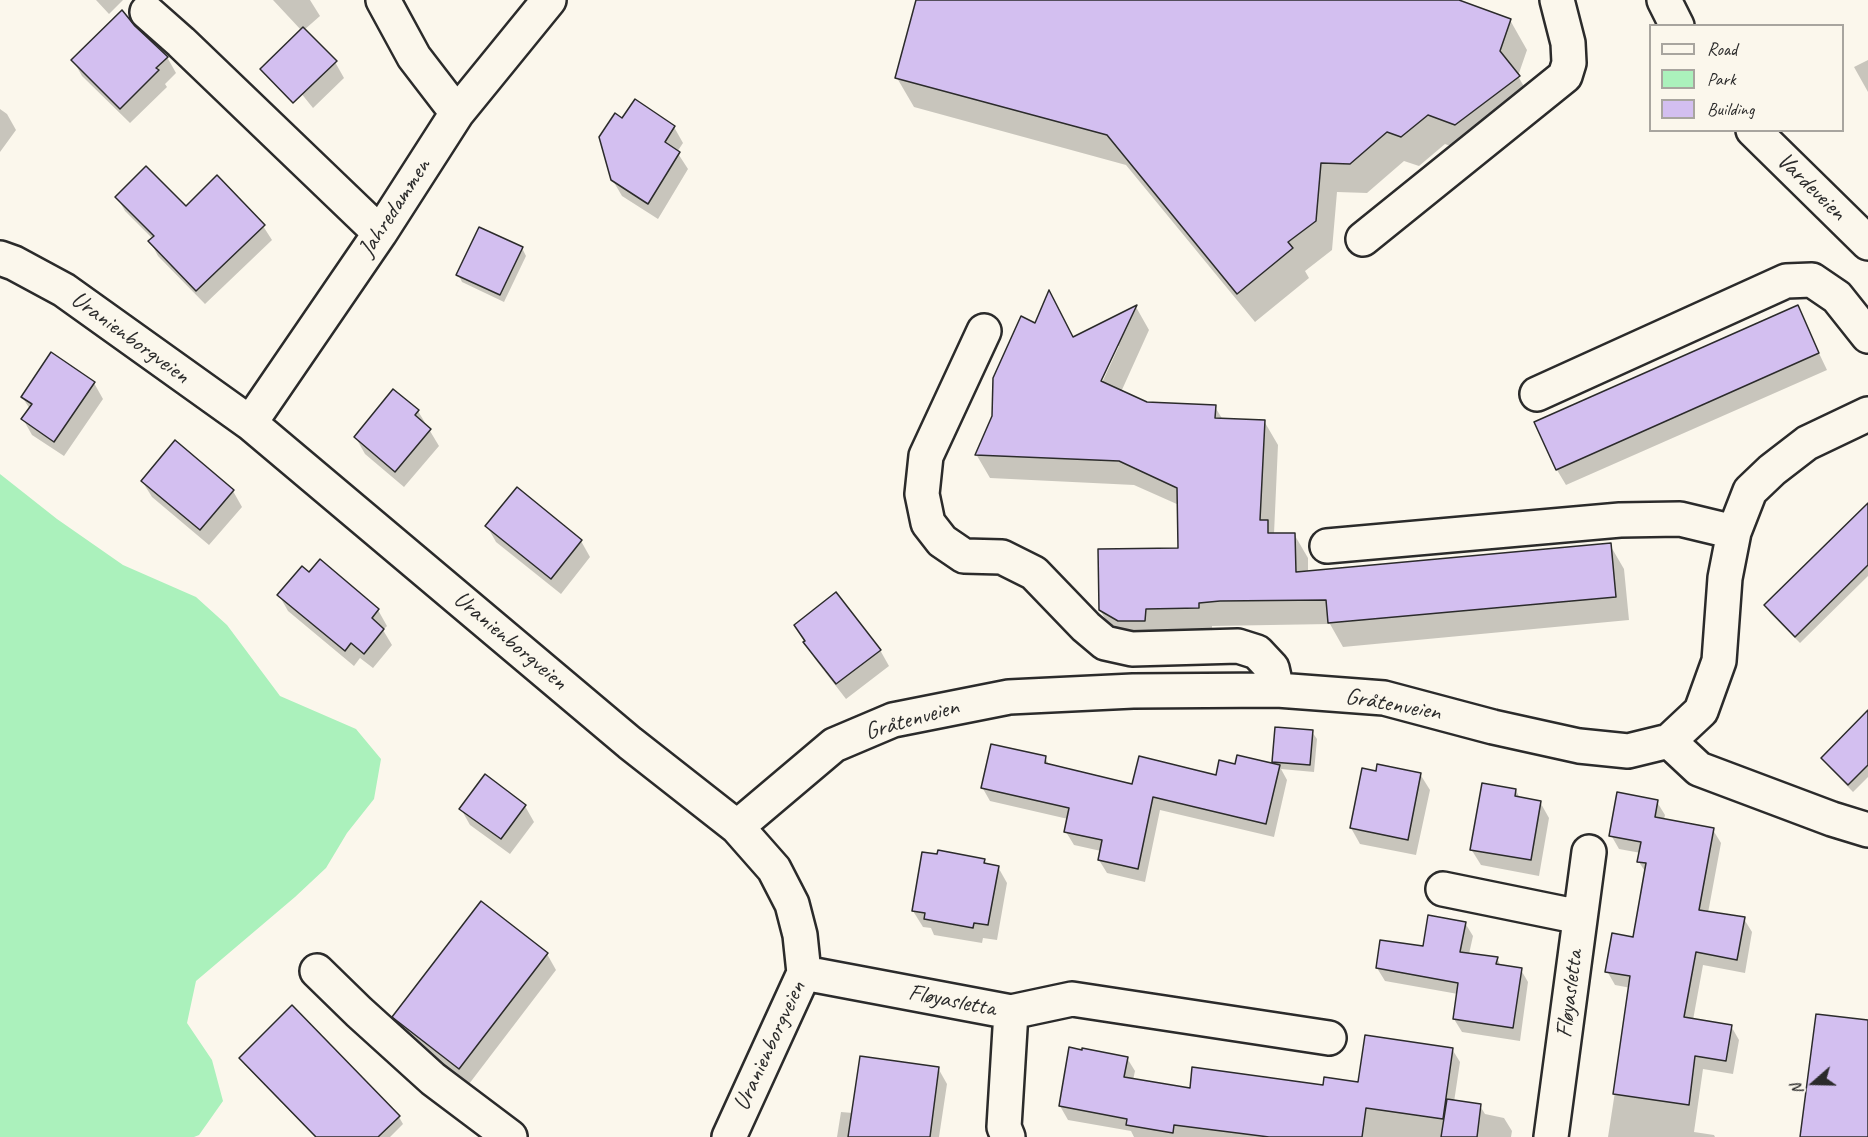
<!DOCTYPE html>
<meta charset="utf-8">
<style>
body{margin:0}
#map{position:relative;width:1868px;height:1137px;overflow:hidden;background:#fbf7ec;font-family:Caveat,sans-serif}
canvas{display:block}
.legend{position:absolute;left:1649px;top:24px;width:195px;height:108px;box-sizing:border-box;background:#fbf7ec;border:2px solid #a8a59f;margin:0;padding:8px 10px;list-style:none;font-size:18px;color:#2b2b2b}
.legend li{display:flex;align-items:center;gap:12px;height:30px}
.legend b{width:30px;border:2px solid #a8a59f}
.north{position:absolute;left:1784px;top:1053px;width:60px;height:60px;-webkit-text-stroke:4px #fbf7ec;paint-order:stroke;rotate:250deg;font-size:16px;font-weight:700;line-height:24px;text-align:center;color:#2b2b2b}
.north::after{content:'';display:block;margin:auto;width:21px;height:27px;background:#2b2b2b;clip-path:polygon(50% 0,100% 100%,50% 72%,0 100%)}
</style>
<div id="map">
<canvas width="1868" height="1137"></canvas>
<ul class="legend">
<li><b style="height:8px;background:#fbf7ec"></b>Road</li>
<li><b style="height:16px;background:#abf1bc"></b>Park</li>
<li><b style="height:16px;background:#d3bff0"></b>Building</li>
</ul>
<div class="north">N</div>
</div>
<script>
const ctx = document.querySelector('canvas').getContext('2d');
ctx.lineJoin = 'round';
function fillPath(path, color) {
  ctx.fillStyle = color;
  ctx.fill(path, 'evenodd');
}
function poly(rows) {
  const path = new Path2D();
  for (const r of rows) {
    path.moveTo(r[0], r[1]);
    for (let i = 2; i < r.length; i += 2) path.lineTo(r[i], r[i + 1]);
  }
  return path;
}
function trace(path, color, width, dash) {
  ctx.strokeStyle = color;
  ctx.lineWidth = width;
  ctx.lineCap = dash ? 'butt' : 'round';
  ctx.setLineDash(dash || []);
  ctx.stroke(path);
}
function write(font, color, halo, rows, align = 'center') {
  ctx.font = font + ' Caveat,sans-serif';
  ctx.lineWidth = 6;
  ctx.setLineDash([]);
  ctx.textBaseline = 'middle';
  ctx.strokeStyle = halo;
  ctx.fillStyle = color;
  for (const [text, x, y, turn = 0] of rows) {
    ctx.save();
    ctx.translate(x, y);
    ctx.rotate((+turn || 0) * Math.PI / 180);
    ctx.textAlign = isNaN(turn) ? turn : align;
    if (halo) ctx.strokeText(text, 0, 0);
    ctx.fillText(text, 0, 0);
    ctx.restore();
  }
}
fillPath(poly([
 [0,474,57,519,123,565,196,597,227,625,280,696,356,729,381,759,374,799,347,833,326,868,295,897,196,981,187,1023,212,1060,223,1101,199,1135,194,1137,0,1137]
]), '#abf1bc');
fillPath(poly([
 [96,0,123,0,109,14],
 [273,0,310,0,320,16,304,30,335,62,344,78,313,108,284,72,301,30],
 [918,0,1455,0,1510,20,1527,50,1518,76,1535,106,1472,154,1445,144,1419,166,1404,161,1367,193,1337,192,1332,250,1305,271,1309,278,1255,322,1126,165,914,107,897,78],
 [133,27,167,57,176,73,165,84,167,87,130,123,82,76,73,60],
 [1868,60,1868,92,1854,67],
 [0,109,7,114,16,130,0,152],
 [623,120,674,127,683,143,677,152,688,169,658,219,622,196,612,179],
 [117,197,186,208,263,226,272,240,205,304,158,256,150,241,153,239,125,211],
 [522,248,526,256,504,302,462,282,458,274],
 [1049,293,1074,339,1136,307,1149,330,1121,392,1147,404,1215,407,1223,420,1264,421,1278,445,1274,534,1294,534,1308,558,1308,572,1610,545,1624,569,1629,620,1343,647,1330,624,1212,626,1212,632,1114,634,1100,610,1180,550,1179,505,1134,485,990,478,976,454],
 [1116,346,1119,346,1099,389,1096,387],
 [1797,307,1827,370,1566,485,1557,470],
 [94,383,103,399,64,456,32,435,23,419,30,409,22,397],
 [418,411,439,446,404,487,365,454,356,438],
 [142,481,233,491,242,507,209,545,152,497],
 [517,489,581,541,590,557,561,594,496,542,487,526],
 [1868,505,1868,576,1800,643,1770,613,1766,605],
 [309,574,378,610,387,626,383,630,392,645,373,668,360,658,354,666,288,611,279,595],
 [795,626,880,650,889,666,846,699,815,659],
 [1868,712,1868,777,1853,792,1828,766,1823,759],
 [1312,732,1317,739,1314,772,1281,769,1287,780,1274,837,1160,810,1145,882,1107,873,1099,860,1101,851,1074,845,1066,832,1068,819,990,801,982,787,1045,758,1050,766,1133,785,1217,777,1236,765,1276,766,1274,762],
 [1377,773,1420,774,1430,790,1416,855,1360,844,1351,828],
 [1516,790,1520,799,1540,802,1549,818,1539,876,1481,865,1471,849],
 [1657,802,1665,815,1664,820,1713,830,1721,843,1708,913,1744,919,1752,932,1745,973,1703,965,1693,1020,1731,1026,1739,1040,1733,1074,1703,1069,1694,1132,1714,1135,1715,1137,1608,1137,1631,988,1615,985,1607,971,1634,939,1646,873,1639,862,1641,853,1619,849,1611,835],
 [525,806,534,822,510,854,470,825,461,809],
 [984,860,987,865,998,867,1007,883,997,940,983,938,982,943,934,935,931,928,923,927,913,911],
 [1465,923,1473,936,1469,954,1497,958,1501,967,1521,970,1528,982,1520,1041,1462,1032,1454,1019,1458,994,1385,981,1377,968,1424,948],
 [547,954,556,970,469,1084,403,1033,394,1017],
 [1452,1049,1460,1062,1454,1102,1480,1106,1485,1114,1504,1118,1512,1131,1511,1137,1134,1137,1131,1131,1068,1120,1060,1106,1127,1058,1135,1071,1133,1080,1191,1089,1325,1086,1359,1083],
 [241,1058,399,1117,403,1124,390,1137,315,1137,245,1065],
 [938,1068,947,1084,939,1137,837,1137,841,1112,853,1113]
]), '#0003');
const building = poly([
 [916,0,1459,0,1511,19,1500,51,1520,76,1455,125,1428,115,1401,137,1387,132,1350,164,1321,163,1316,221,1288,242,1293,248,1237,294,1107,135,895,78,916,0],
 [122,10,135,26,168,57,156,68,159,70,120,109,71,60,122,10],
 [303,27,337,61,293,103,260,69,303,27],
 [635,99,675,126,665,142,680,152,648,204,611,180,599,137,615,113,622,118,635,99],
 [146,166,186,206,217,175,265,225,196,291,148,241,154,236,115,197,146,166],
 [479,227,523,247,500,295,456,275,479,227],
 [1049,290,1073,337,1137,305,1101,381,1147,402,1216,405,1215,418,1265,420,1260,520,1268,520,1268,533,1295,533,1296,572,1611,543,1616,597,1328,623,1326,600,1220,601,1199,603,1199,608,1146,609,1145,621,1118,621,1099,610,1098,549,1178,548,1177,488,1119,461,975,455,992,416,993,378,1021,316,1035,323,1049,290],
 [1798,305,1819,353,1556,470,1534,422,1798,305],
 [51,352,95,382,54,442,21,419,32,404,21,397,51,352],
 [393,389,419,410,415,415,431,429,395,472,354,437,393,389],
 [175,440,234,490,200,530,141,481,175,440],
 [517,487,582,540,551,579,485,526,517,487],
 [1868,503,1868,565,1795,637,1764,605,1868,503],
 [320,559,379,609,372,618,384,629,364,654,351,643,345,651,277,595,302,566,309,572,320,559],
 [836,592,881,650,836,684,803,642,805,641,794,625,836,592],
 [1868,710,1868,765,1848,785,1821,758,1868,710],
 [1275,727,1313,730,1310,765,1272,762,1275,727],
 [991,744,1046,756,1045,763,1132,784,1139,756,1216,775,1219,760,1235,764,1237,755,1280,765,1266,824,1153,797,1138,869,1098,860,1102,840,1064,832,1069,808,981,788,991,744],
 [1377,764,1421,773,1408,840,1350,828,1362,768,1376,771,1377,764],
 [485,774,526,805,501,839,459,809,485,774],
 [1482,783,1516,789,1515,796,1541,801,1531,860,1470,850,1482,783],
 [1617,792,1658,800,1655,817,1714,828,1699,910,1745,917,1737,960,1696,952,1684,1017,1732,1025,1726,1061,1695,1056,1689,1105,1613,1094,1630,976,1605,972,1612,933,1633,937,1646,863,1637,862,1641,842,1609,836,1617,792],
 [938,850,985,859,984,863,999,866,988,925,974,923,973,928,924,919,925,913,912,911,922,852,937,854,938,850],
 [481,901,548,953,459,1069,392,1017,481,901],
 [1428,915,1466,922,1460,952,1498,957,1496,964,1522,968,1513,1028,1453,1019,1458,983,1376,968,1380,940,1423,946,1428,915],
 [292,1005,400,1116,378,1137,316,1137,239,1058,292,1005],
 [1816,1014,1868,1020,1868,1137,1800,1137,1816,1014],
 [1365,1035,1453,1048,1443,1119,1366,1108,1362,1137,1269,1137,1174,1125,1173,1133,1126,1125,1127,1119,1059,1106,1069,1047,1082,1050,1082,1048,1128,1057,1124,1077,1190,1088,1192,1067,1323,1085,1324,1077,1358,1082,1365,1035],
 [860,1056,939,1067,930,1137,848,1137,860,1056],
 [1447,1099,1481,1104,1477,1137,1441,1137,1447,1099]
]);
fillPath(building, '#d3bff0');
trace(building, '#2b2b2b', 1.5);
const minor = poly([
 [383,0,414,57,457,113],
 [1664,0,1677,26],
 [147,12,181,42,380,233],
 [1753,130,1868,243],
 [1363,239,1565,76,1569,63,1568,43,1557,0],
 [0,258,14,263,64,290,250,423,630,743,737,827,774,869,792,904,800,935,804,973,729,1137],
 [984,331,926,456,922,494,928,523,942,541,964,556,1002,557,1034,573,1086,627,1105,643,1132,649,1238,646,1257,652,1272,668,1277,690],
 [1537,394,1786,281,1812,280,1837,297,1868,336],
 [250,423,380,233,457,113,549,0],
 [1327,546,1620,520,1680,519,1734,532],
 [1669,741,1699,769,1832,819,1868,830],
 [737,827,834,745,893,720,1009,697,1133,691,1277,690,1384,698,1493,727,1579,746,1628,751,1669,741,1701,711,1719,661,1725,578,1734,532,1750,491,1772,470,1807,443,1868,414],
 [1443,889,1580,917],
 [317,971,359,1012,433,1079,510,1137],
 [804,973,1011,1012,1004,1127,1008,1137],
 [1011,1012,1072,999,1329,1038],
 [1551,1137,1589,852]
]);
trace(minor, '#2b2b2b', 38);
trace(minor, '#fbf7ec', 33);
write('24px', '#2b2b2b', '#fbf7ec', [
 ["Vardeveien",1811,187,44],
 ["Jahredammen",395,208,-57],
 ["Uranienborgveien",130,338,36],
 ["Uranienborgveien",510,641,40],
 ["Gråtenveien",1393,705,10],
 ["Gråtenveien",912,720,-16],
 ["Fløyasletta",1570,994,-83],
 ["Fløyasletta",952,1001,11],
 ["Uranienborgveien",770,1046,-65]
]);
</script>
